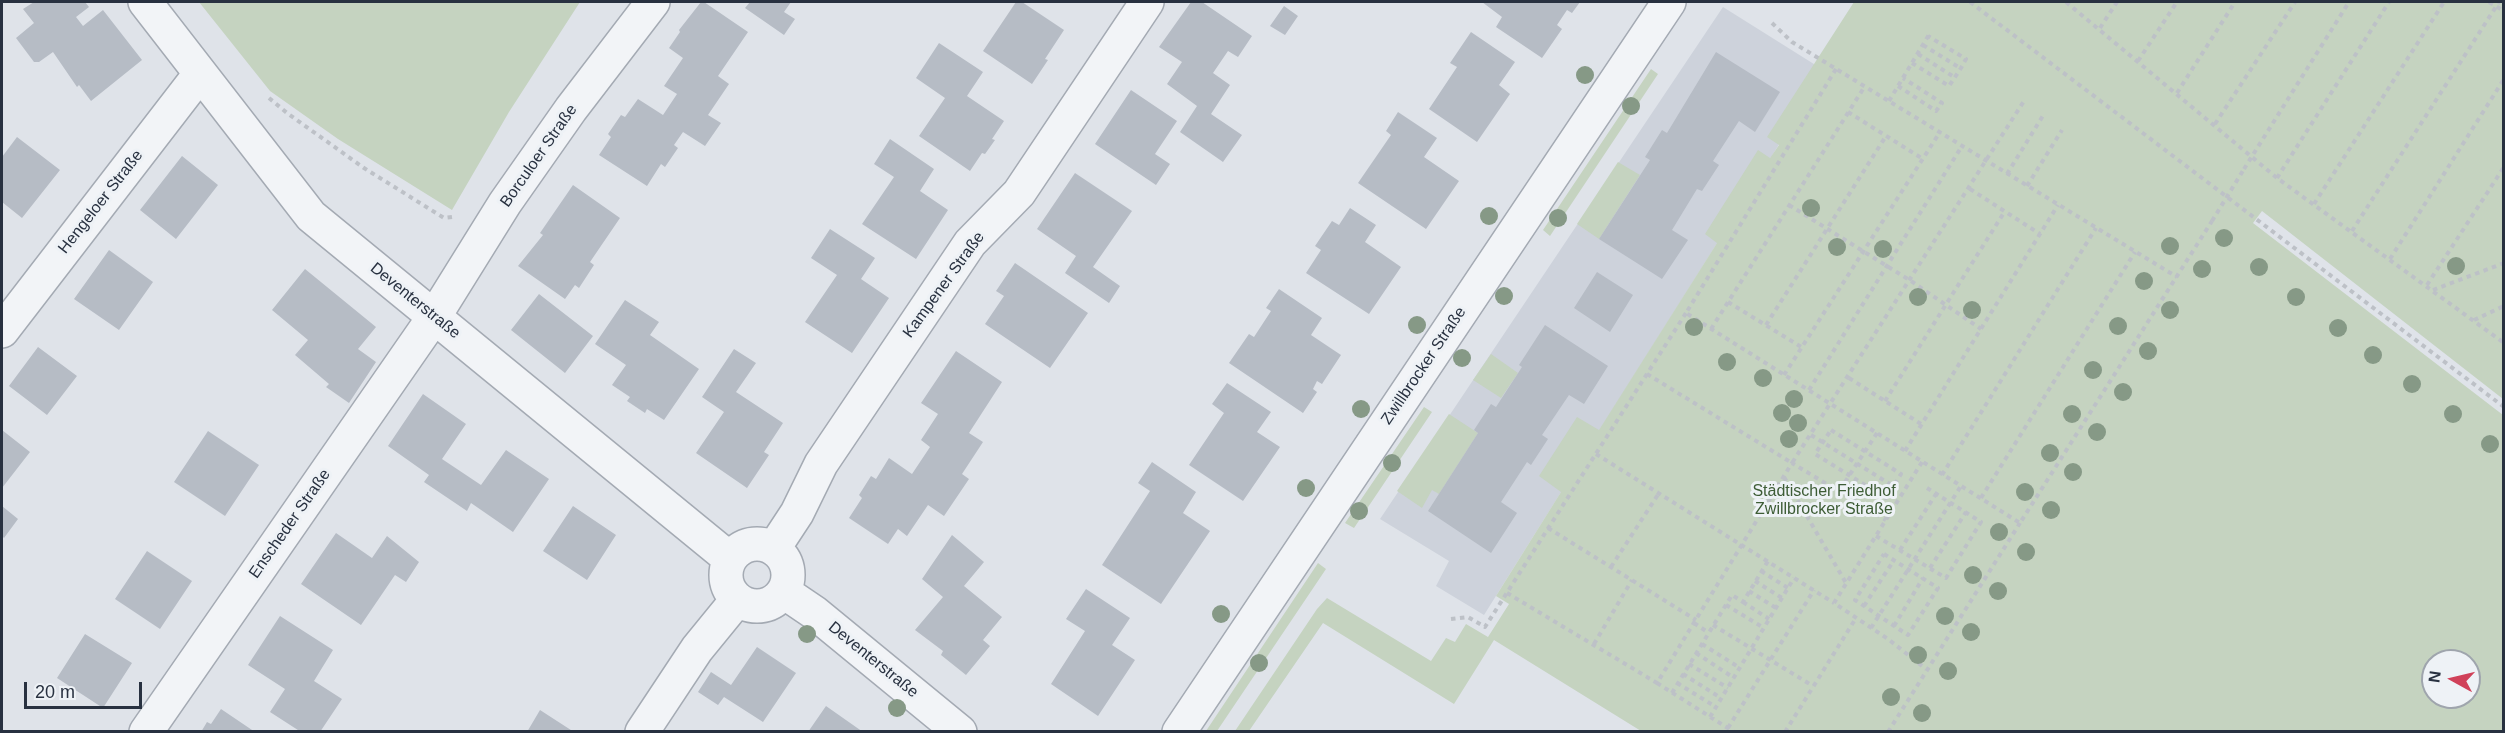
<!DOCTYPE html>
<meta charset="utf-8">
<style>
body{margin:0}
#map{position:relative;width:2505px;height:733px;overflow:hidden;background:#dfe3e9;font-family:Helvetica,sans-serif}
canvas{display:block}
.frame{position:absolute;inset:0;border:3px solid #283140;pointer-events:none}
.north{position:absolute;left:2421px;top:649px;width:60px;height:60px;box-sizing:border-box;background:#eef2f6;border:2px solid #9fa5ad;border-radius:50%;rotate:278deg;font-size:16px;font-weight:700;line-height:24px;text-align:center;color:#283140}
.north::after{content:'';display:block;margin:auto;width:21px;height:27px;background:#d04159;clip-path:polygon(50% 0,100% 100%,50% 72%,0 100%)}
.scale{position:absolute;left:24px;top:682px;width:118px;height:27px;box-sizing:border-box;border:3px solid #283140;border-top:0;padding-left:8px;font-size:18px;line-height:21px;white-space:nowrap;color:#283140;-webkit-text-stroke:4px #eef2f6;paint-order:stroke}
</style>
<div id="map">
<canvas width="2505" height="733"></canvas>
<div class="frame"></div>
<div class="north">N</div>
<div class="scale">20 m</div>
</div>
<script>
const ctx = document.querySelector('canvas').getContext('2d');
ctx.lineJoin = 'round';
function fillPath(path, color) {
  ctx.fillStyle = color;
  ctx.fill(path, 'evenodd');
}
function poly(rows) {
  const path = new Path2D();
  for (const r of rows) {
    if (r.length === 3) {
      path.moveTo(r[0] + r[2], r[1]);
      path.arc(r[0], r[1], r[2], 0, 2 * Math.PI);
      continue;
    }
    path.moveTo(r[0], r[1]);
    for (let i = 2; i < r.length; i += 2) path.lineTo(r[i], r[i + 1]);
  }
  return path;
}
function trace(path, color, width, dash) {
  ctx.strokeStyle = color;
  ctx.lineWidth = width;
  ctx.lineCap = dash ? 'butt' : 'round';
  ctx.setLineDash(dash || []);
  ctx.stroke(path);
}
function write(font, color, halo, rows, align = 'center') {
  ctx.font = font + ' Helvetica,sans-serif';
  ctx.lineWidth = 6;
  ctx.setLineDash([]);
  ctx.textBaseline = 'middle';
  ctx.strokeStyle = halo;
  ctx.fillStyle = color;
  for (const [text, x, y, turn = 0] of rows) {
    ctx.save();
    ctx.translate(x, y);
    ctx.rotate((+turn || 0) * Math.PI / 180);
    ctx.textAlign = isNaN(turn) ? turn : align;
    if (halo) ctx.strokeText(text, 0, 0);
    ctx.fillText(text, 0, 0);
    ctx.restore();
  }
}
fillPath(poly([
 [1723,7,1825,71,1484,615,1436,586,1449,561,1380,519]
]), '#cdd2db');
fillPath(poly([
 [199,2,580,2,509,112,452,210,338,139,270,91],
 [1854,2,2503,2,2503,399,2262,211,2253,223,2503,415,2503,731,1641,731,1494,640,1454,704,1323,623,1249,731,1235,731,1317,609,1327,598,1431,661,1446,638,1455,642,1466,624,1488,637,1509,604,1496,596,1561,492,1539,476,1577,417,1599,430,1717,243,1705,234,1758,150,1770,158,1779,145,1767,137],
 [2433,661,2469,661,2469,697,2433,697],
 [1651,69,1658,74,1550,236,1543,230],
 [1618,162,1640,175,1599,239,1577,224],
 [1491,354,1518,373,1501,398,1473,380],
 [1424,407,1432,412,1354,528,1345,523],
 [1449,414,1478,433,1439,494,1432,490,1422,508,1397,491],
 [1318,563,1326,569,1217,731,1206,731]
]), '#c5d3c0');
fillPath(poly([
 [34,2,85,2,89,7,76,17,83,26,103,10,142,60,91,101,79,85,77,87,53,52,39,62,34,62,16,38,34,23,23,9],
 [701,2,704,2,748,32,718,76,729,84,708,115,721,123,705,146,683,132,674,145,678,148,665,167,661,164,647,186,599,155,611,137,608,134,621,115,625,117,638,99,663,115,677,94,664,86,683,58,669,48,680,32,679,30],
 [750,2,791,2,784,12,795,19,784,35,745,8],
 [1016,2,1022,2,1064,30,1045,59,1048,60,1032,84,983,51],
 [1191,2,1202,2,1252,36,1238,57,1228,51,1213,73,1230,85,1211,114,1242,135,1223,162,1180,132,1197,106,1167,84,1182,62,1159,47],
 [1482,2,1580,2,1572,13,1567,10,1557,25,1562,29,1542,58,1496,27,1502,17],
 [1284,6,1298,16,1285,35,1270,26],
 [1471,32,1515,62,1499,85,1510,94,1477,142,1429,109,1457,67,1450,63],
 [939,43,983,72,967,96,1004,121,992,139,995,140,985,154,982,153,970,171,919,136,945,98,916,78],
 [1716,52,1780,92,1755,132,1739,121,1713,161,1719,165,1702,191,1697,189,1672,230,1688,240,1662,279,1599,239,1650,160,1645,157,1662,130,1667,133],
 [1131,90,1177,121,1155,154,1170,164,1156,185,1095,144],
 [1398,112,1437,138,1424,157,1459,181,1426,229,1358,183,1391,135,1386,131],
 [17,137,60,170,22,218,2,202,2,157],
 [890,139,934,169,920,191,948,210,916,259,862,224,894,177,874,164],
 [182,156,218,185,176,239,140,210],
 [1075,173,1132,211,1093,267,1120,286,1109,303,1065,273,1076,256,1037,229],
 [573,185,620,218,590,262,594,265,579,288,575,285,565,299,518,266,543,235,540,233],
 [1350,208,1376,225,1365,242,1401,267,1369,314,1306,273,1321,250,1315,246,1332,221,1339,225],
 [830,229,875,258,861,279,889,298,852,353,805,322,837,275,811,258],
 [109,250,153,282,119,330,74,299],
 [1015,263,1088,313,1050,368,985,324,1004,296,996,291],
 [305,269,376,327,358,349,376,362,349,403,326,387,329,384,295,355,308,340,272,310],
 [1597,272,1633,295,1610,332,1574,308],
 [1279,289,1322,318,1311,335,1341,355,1322,384,1317,381,1313,389,1317,392,1303,413,1229,363,1249,334,1254,337,1271,311,1266,308],
 [539,294,593,336,565,373,511,330],
 [625,300,659,322,650,335,699,369,664,420,647,409,645,413,627,401,630,397,612,385,626,365,595,344],
 [1545,325,1608,366,1584,404,1569,395,1542,435,1548,439,1531,465,1527,462,1501,502,1517,513,1491,553,1428,511,1478,433,1474,430,1491,404,1496,407,1522,367,1519,365],
 [38,347,77,376,47,415,9,386],
 [734,349,756,363,736,392,783,423,764,452,769,455,747,488,696,453,724,412,702,397],
 [956,351,1002,382,969,433,983,442,962,474,969,479,944,516,928,505,907,536,898,529,888,544,849,518,862,498,859,495,871,476,876,479,889,458,912,474,930,447,921,440,938,414,921,403],
 [1227,383,1271,412,1257,432,1280,447,1243,501,1189,465,1224,413,1212,404],
 [423,394,466,424,442,459,481,485,506,450,549,479,513,532,471,503,467,511,424,482,429,475,388,446],
 [2,430,30,452,2,488],
 [208,431,259,465,225,516,174,482],
 [1152,462,1196,492,1183,513,1210,531,1161,604,1102,565,1150,491,1138,483],
 [2,506,18,519,4,538,2,536],
 [573,506,616,535,587,580,543,551],
 [336,533,372,558,387,536,419,562,406,582,395,575,361,625,301,584],
 [952,535,984,562,964,586,1002,617,983,640,990,646,966,675,941,655,943,651,915,630,943,597,922,579],
 [147,551,192,581,160,629,115,599],
 [1086,589,1130,618,1112,645,1135,660,1098,716,1051,684,1085,631,1066,619],
 [280,616,333,650,314,681,342,699,320,732,301,732,270,712,285,689,248,665],
 [85,634,132,663,103,708,57,678],
 [757,647,796,673,763,722,724,697,718,705,698,692,711,672,731,685],
 [826,706,863,732,808,732],
 [221,709,255,732,201,732,207,722,211,724],
 [540,710,574,732,527,732]
]), '#b6bcc5');
const minor = poly([
 [145,2,311,216,730,559],
 [2,331,200,74],
 [757,575,31],
 [774,548,797,513,821,464,970,243,1019,193,1147,2],
 [784,592,815,613,960,732],
 [146,732,434,317,505,203,571,109,653,2],
 [642,732,697,649,737,600]
]);
const tertiary = poly([
 [1179,732,1669,2]
]);
trace(minor, '#a4aab3', 36);
trace(tertiary, '#a4aab3', 36);
trace(poly([
 [1970,2,2504,407],
 [2066,2,2277,178,2504,343],
 [2489,2,2504,11],
 [1772,23,1792,42,2177,277],
 [2100,28,2117,2],
 [1923,45,1960,68],
 [1918,54,1954,77],
 [2138,61,2177,2],
 [1912,63,1949,86,1961,68,1966,59,1928,36],
 [1836,69,1686,313,2020,523,2212,221],
 [1898,86,1936,111,1942,103,1903,78],
 [2177,93,2235,2],
 [269,98,287,113,364,168,444,218,452,217],
 [1889,101,1930,33],
 [1848,112,1923,159],
 [2215,124,2295,2],
 [2244,169,2349,2],
 [2007,174,2044,114],
 [2277,178,2389,2],
 [2027,186,2062,130],
 [1970,189,2040,234],
 [2314,204,2444,2],
 [1789,205,1911,281,1981,329],
 [2352,231,2499,2],
 [2390,259,2504,79],
 [2427,285,2504,167],
 [2433,290,2504,263],
 [1728,302,1803,348],
 [2474,320,2504,306],
 [1766,325,1886,136],
 [1711,329,1865,86],
 [1647,374,1792,463,2024,101],
 [1784,375,1940,132],
 [1849,378,1921,424],
 [1809,390,1962,146],
 [1885,401,2005,211],
 [1831,430,1901,474,1886,498,1815,454,1831,430],
 [1811,435,1893,486],
 [1905,451,2058,205],
 [1596,454,1834,603],
 [1922,462,1834,603,1888,639,1926,669],
 [1942,475,2096,228],
 [1784,477,1846,583],
 [1845,482,1877,433],
 [1981,498,2135,252],
 [1548,528,1696,620],
 [1876,536,1946,578,1981,522,1927,488],
 [1900,550,1936,494],
 [1884,554,1938,588,1908,635,1855,600,1884,554],
 [1611,567,1659,493],
 [1930,568,1966,512],
 [1761,571,1788,588],
 [1755,581,1782,598],
 [1749,591,1776,608],
 [1507,593,1657,683,1792,463,1886,520],
 [1743,602,1769,619],
 [1726,605,1764,628],
 [1864,606,1894,560],
 [1451,619,1468,617,1485,627,1686,313],
 [1694,623,1709,633],
 [1713,625,1813,686],
 [1894,626,1923,578],
 [1871,628,1961,486],
 [1594,644,1632,580],
 [1702,644,1740,668],
 [1696,653,1734,678],
 [1689,664,1728,688],
 [1683,674,1721,698],
 [1657,683,1734,732],
 [1677,683,1716,707],
 [1672,693,1732,595,1743,602,1768,561],
 [1710,717,1794,578],
 [1728,728,1814,590],
 [1785,732,1856,618],
 [1888,732,2020,523]
]), '#bdc1c7', 4, [4.5, 4.5]);
trace(minor, '#f2f4f7', 33);
trace(tertiary, '#f2f4f7', 33);
trace(poly([
 [2212,221,2244,169]
]), '#bdc1c7', 4, [4.5, 4.5]);
ctx.fillStyle = '#869986';
for (const [x, y] of [
 [1585,75],
 [1631,106],
 [1811,208],
 [1489,216],
 [1558,218],
 [2224,238],
 [2170,246],
 [1837,247],
 [1883,249],
 [2456,266],
 [2259,267],
 [2202,269],
 [2144,281],
 [1504,296],
 [1918,297],
 [2296,297],
 [1972,310],
 [2170,310],
 [1417,325],
 [2118,326],
 [1694,327],
 [2338,328],
 [2148,351],
 [2373,355],
 [1462,358],
 [1727,362],
 [2093,370],
 [1763,378],
 [2412,384],
 [2123,392],
 [1794,399],
 [1361,409],
 [1782,413],
 [2072,414],
 [2453,414],
 [1798,423],
 [2097,432],
 [1789,439],
 [2490,444],
 [2050,453],
 [1392,463],
 [2073,472],
 [1306,488],
 [2025,492],
 [2051,510],
 [1359,511],
 [1999,532],
 [2026,552],
 [1973,575],
 [1998,591],
 [1221,614],
 [1945,616],
 [1971,632],
 [807,634],
 [1918,655],
 [1259,663],
 [1948,671],
 [1891,697],
 [897,708],
 [1922,713]
]) {
  ctx.beginPath();
  ctx.arc(x, y, 9, 0, 2 * Math.PI);
  ctx.fill();
}
write('16px', '#283140', '#eef2f6', [
 ["Borculoer Straße",539,156,-55],
 ["Hengeloer Straße",101,202,-52],
 ["Kampener Straße",944,285,-54],
 ["Deventerstraße",415,301,39],
 ["Zwillbrocker Straße",1424,366,-56],
 ["Enscheder Straße",290,524,-55],
 ["Deventerstraße",873,660,39]
]);
write('16px', '#3d5c35', '#eef2f6', [
 ["Städtischer Friedhof",1824,492],
 ["Zwillbrocker Straße",1824,510]
]);
</script>
